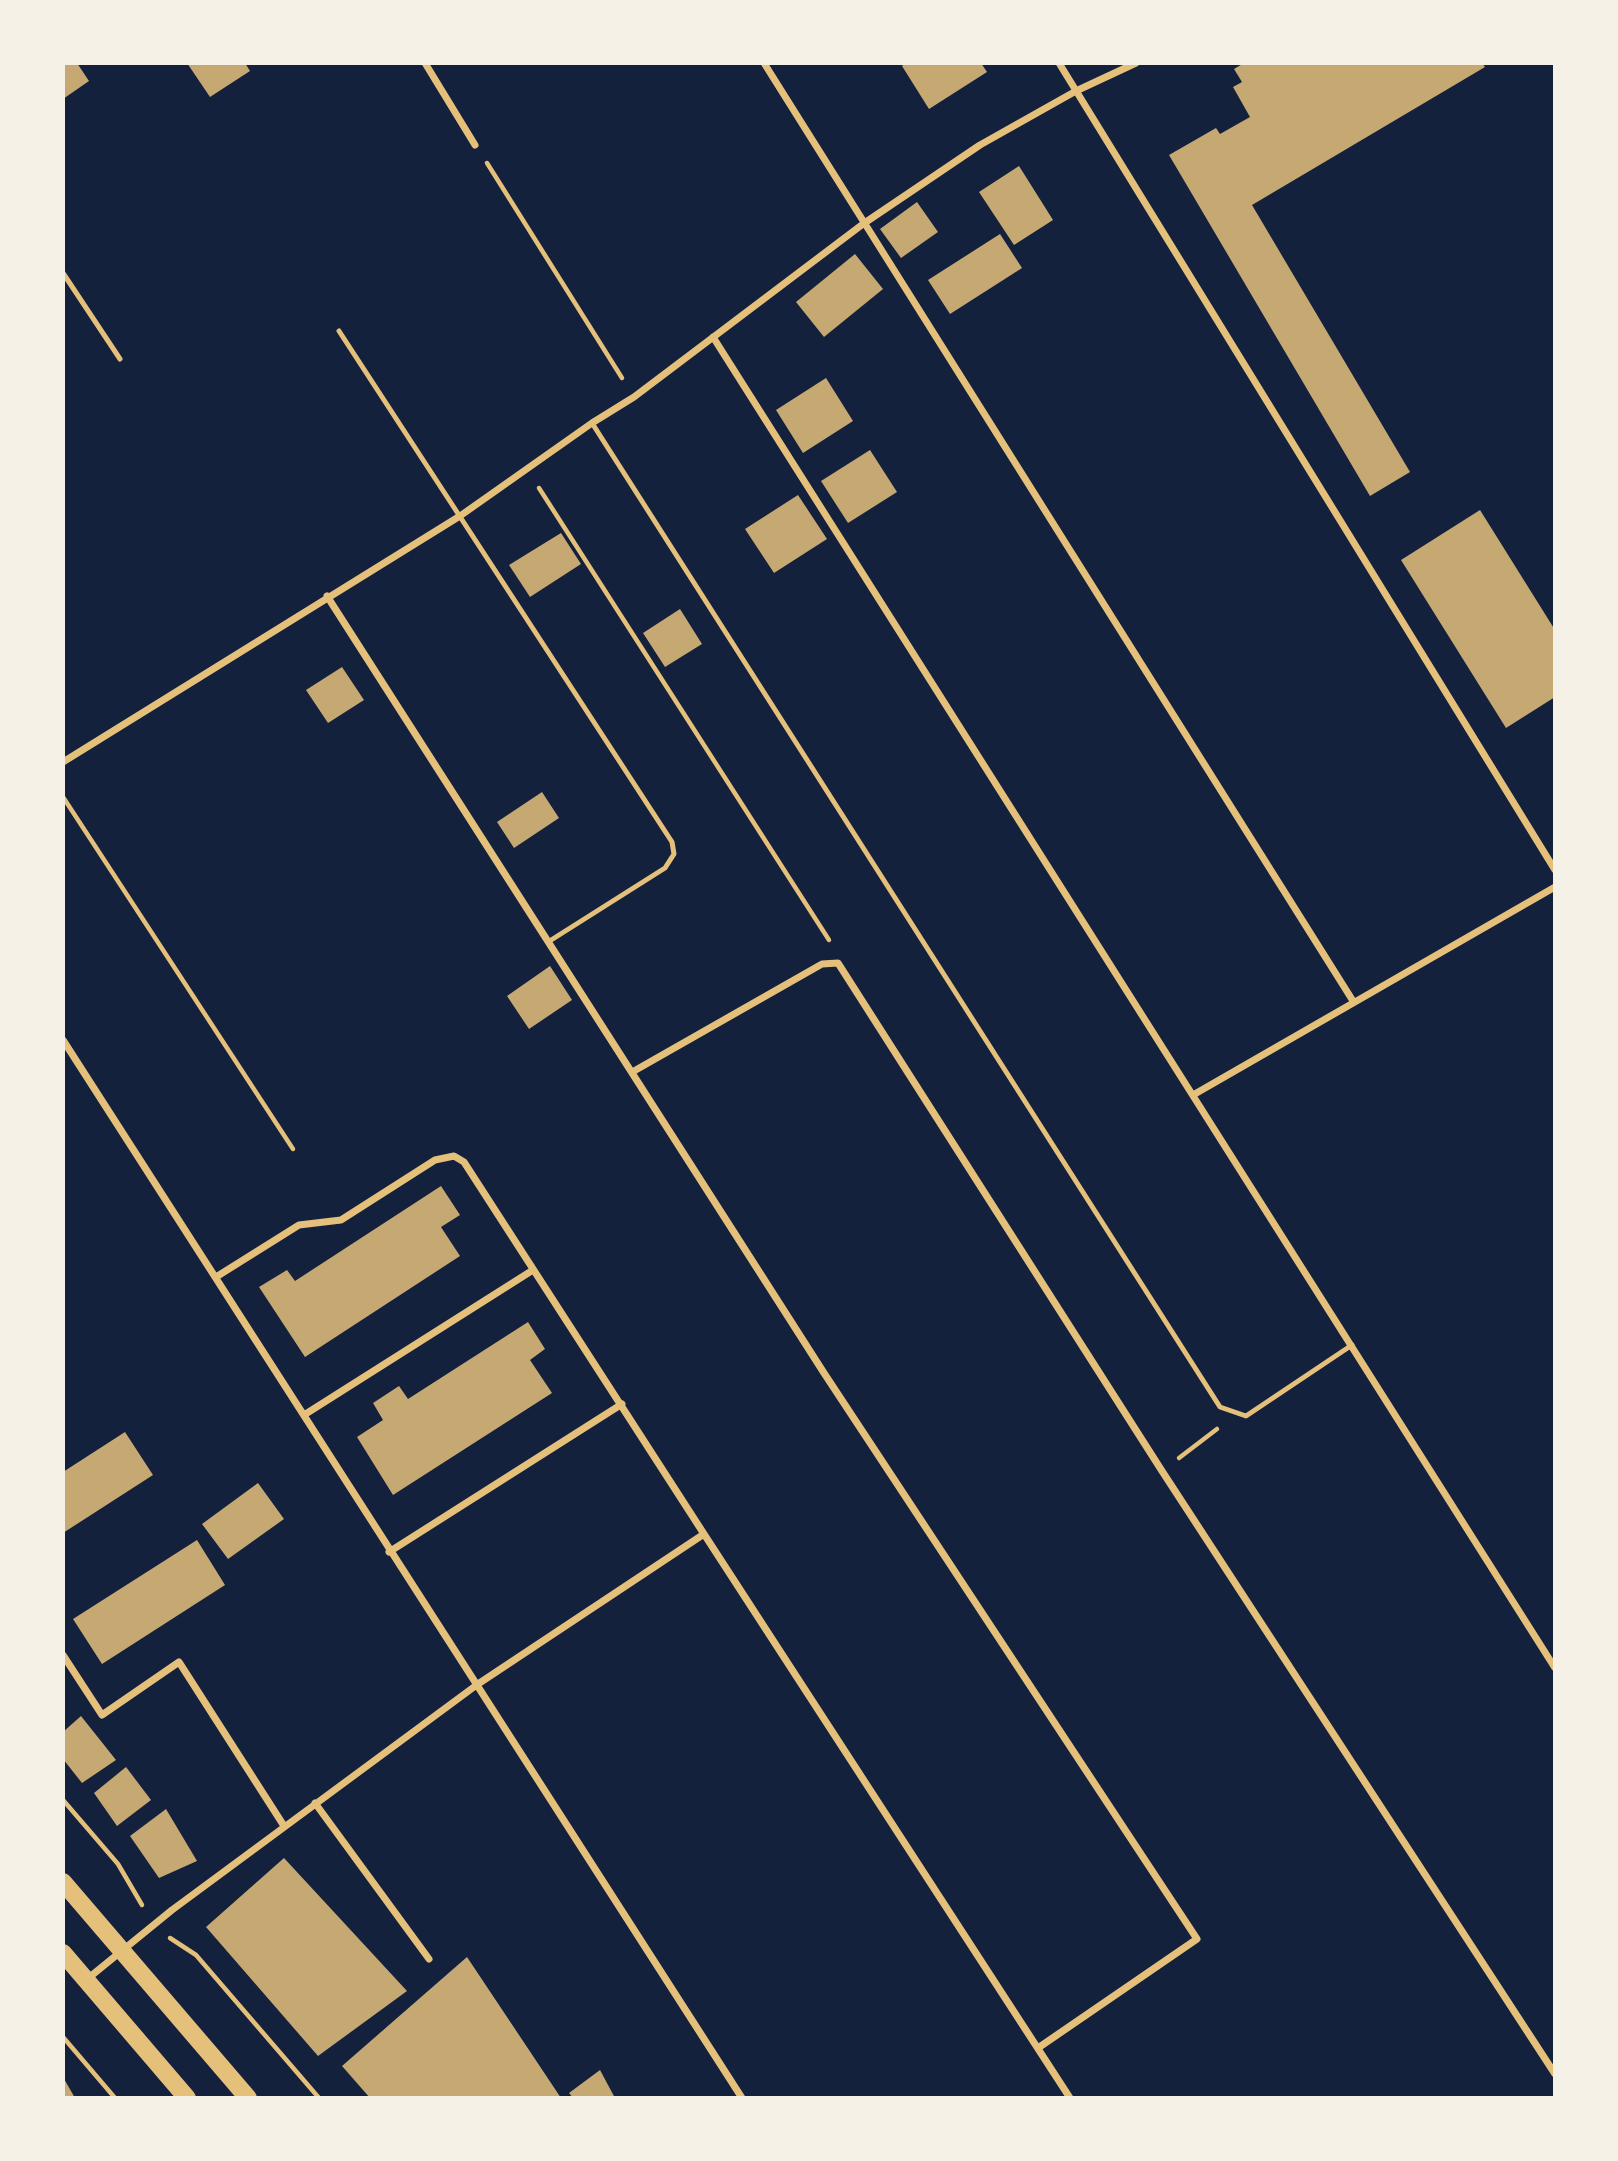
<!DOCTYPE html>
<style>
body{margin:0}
#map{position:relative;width:1618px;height:2161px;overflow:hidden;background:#14213d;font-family:Rubik,sans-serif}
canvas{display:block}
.frame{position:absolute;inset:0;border:65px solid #f6f1e7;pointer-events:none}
</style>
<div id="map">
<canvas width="1618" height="2161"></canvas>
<div class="frame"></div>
</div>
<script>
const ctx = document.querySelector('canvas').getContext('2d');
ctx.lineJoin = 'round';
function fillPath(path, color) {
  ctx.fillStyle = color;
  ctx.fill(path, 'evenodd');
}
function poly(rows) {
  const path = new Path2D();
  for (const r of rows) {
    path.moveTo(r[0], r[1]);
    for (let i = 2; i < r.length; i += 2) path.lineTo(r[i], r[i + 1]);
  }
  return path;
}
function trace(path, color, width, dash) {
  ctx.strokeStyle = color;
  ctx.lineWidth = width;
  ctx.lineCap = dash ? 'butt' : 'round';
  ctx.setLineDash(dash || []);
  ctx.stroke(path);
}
fillPath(poly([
 [63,63,77,63,89,81,63,99],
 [187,63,245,63,250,71,210,97],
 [906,63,981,63,987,72,929,109,902,66],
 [1244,63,1482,63,1485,67,1252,205,1410,472,1370,496,1169,155,1216,128,1220,134,1250,117,1233,87,1242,82,1234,69],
 [1019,166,1053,220,1014,245,979,192],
 [917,202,938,232,901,258,880,229],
 [1000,234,1022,268,950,314,928,280],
 [855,254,883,289,824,337,796,302],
 [826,378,853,421,803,453,776,410],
 [870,450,897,492,848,523,821,481],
 [798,495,827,539,774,573,745,529],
 [1480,510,1555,630,1555,697,1506,728,1401,560],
 [561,533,581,564,530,597,509,565],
 [680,609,702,644,665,667,643,633],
 [342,667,364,700,328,723,306,690],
 [542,792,559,818,514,848,497,822],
 [550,966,572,1000,529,1029,507,996],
 [441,1186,460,1215,441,1227,460,1256,305,1357,259,1287,287,1270,295,1281],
 [528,1322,545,1349,530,1360,552,1393,393,1495,357,1437,383,1420,373,1403,399,1386,408,1399],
 [125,1432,153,1475,63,1533,63,1472],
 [258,1483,284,1519,228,1559,202,1524],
 [197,1540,225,1585,102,1664,73,1619],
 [81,1716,116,1760,82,1783,63,1759,63,1732],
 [126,1767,151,1800,117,1826,94,1793],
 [166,1809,197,1861,159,1878,130,1836],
 [284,1858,407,1991,318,2056,206,1927],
 [467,1957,561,2098,370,2098,342,2066],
 [600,2070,615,2098,573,2098,569,2093],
 [63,2077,75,2098,63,2098]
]), '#c6a872');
trace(poly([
 [487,163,622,378],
 [539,488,829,940],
 [63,797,293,1149],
 [1179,1458,1217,1429],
 [63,1800,118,1864,142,1905],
 [170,1938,196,1955,319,2098],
 [63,2037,115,2098]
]), '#e5c07b', 4.5);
trace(poly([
 [63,273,120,359],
 [339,331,672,842,674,854,665,868,548,942],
 [592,423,1220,1407,1246,1416,1352,1345]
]), '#e5c07b', 5);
trace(poly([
 [425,63,475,145],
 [764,63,1353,1001],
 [1059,63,1555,870],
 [713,337,1555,1668],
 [327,596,824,1373,1197,1939,1038,2048],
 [63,762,460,516,592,423,634,397,863,224,980,145,1076,91,1136,63],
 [63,1040,742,2098],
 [634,1071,822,964,838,963,1162,1471,1555,2074],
 [1193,1095,1555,887],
 [216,1277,299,1225,341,1220,435,1160,454,1156,464,1162,704,1534],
 [304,1415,533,1270],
 [389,1552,622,1404],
 [63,1655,102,1715,179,1662,284,1826],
 [315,1803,429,1959],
 [86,1980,172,1910,478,1684,704,1534,1070,2098]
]), '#e5c07b', 7);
trace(poly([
 [63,1882,248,2098],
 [63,1953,187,2098]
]), '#e5c07b', 18);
</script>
